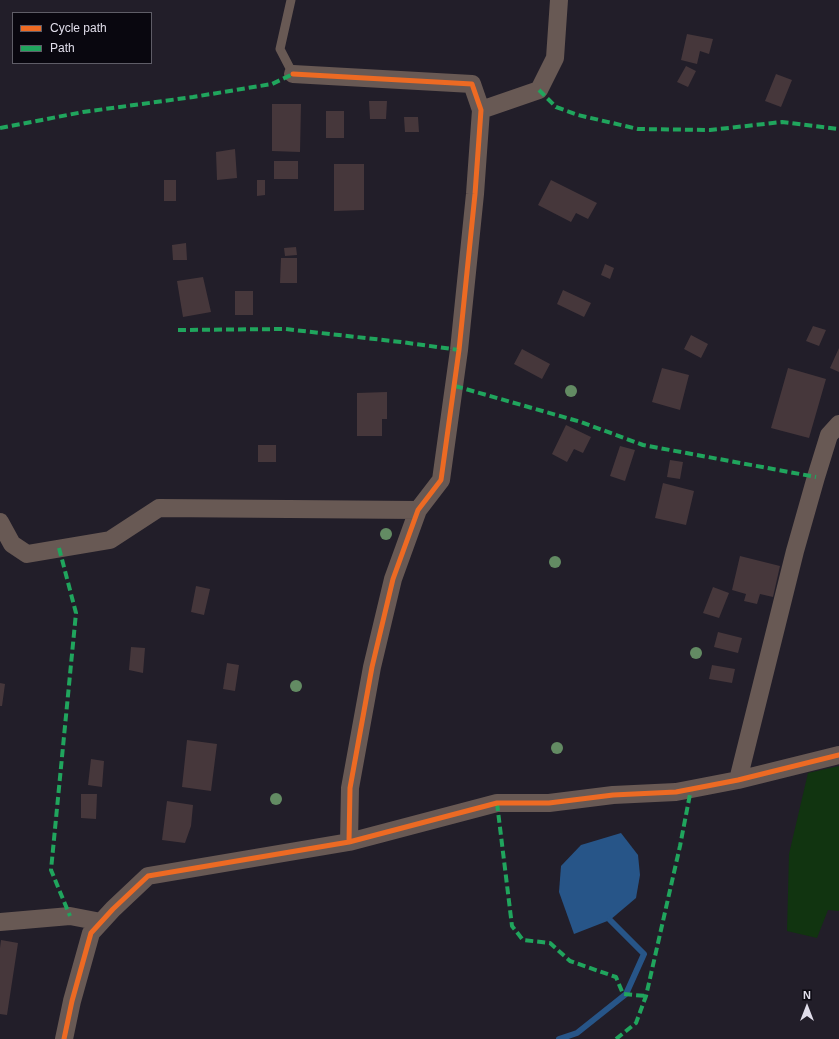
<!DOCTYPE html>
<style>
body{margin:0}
#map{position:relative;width:839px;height:1039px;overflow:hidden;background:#221e29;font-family:Arial,sans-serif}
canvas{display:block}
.legend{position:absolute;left:12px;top:12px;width:140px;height:52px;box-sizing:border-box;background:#09070f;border:1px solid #5f5d67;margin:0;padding:5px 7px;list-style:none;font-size:12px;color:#e0ddea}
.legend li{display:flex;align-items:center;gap:8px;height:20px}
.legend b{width:20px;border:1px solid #5f5d67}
.north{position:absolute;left:787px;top:987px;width:40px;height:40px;-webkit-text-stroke:3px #09070f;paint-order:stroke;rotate:0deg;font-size:11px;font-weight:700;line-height:16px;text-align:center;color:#e0ddea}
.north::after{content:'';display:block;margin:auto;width:14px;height:18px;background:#e0ddea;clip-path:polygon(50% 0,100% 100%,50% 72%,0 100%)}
</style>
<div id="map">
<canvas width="839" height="1039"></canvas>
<ul class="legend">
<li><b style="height:5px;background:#ed6a23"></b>Cycle path</li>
<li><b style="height:5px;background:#20a55d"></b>Path</li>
</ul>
<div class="north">N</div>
</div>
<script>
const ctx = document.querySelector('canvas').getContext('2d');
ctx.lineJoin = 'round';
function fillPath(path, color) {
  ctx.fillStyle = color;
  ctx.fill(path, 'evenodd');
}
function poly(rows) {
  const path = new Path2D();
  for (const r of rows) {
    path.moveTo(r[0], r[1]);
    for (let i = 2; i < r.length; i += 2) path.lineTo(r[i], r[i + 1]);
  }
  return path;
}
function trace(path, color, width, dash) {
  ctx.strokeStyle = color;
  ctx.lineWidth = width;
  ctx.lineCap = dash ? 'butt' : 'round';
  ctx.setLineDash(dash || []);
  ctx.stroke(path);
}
fillPath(poly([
 [839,766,839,911,828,910,817,938,787,931,789,854,808,773]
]), '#113410');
fillPath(poly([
 [621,833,638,855,640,875,636,898,610,920,574,934,559,892,561,866,581,845]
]), '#275588');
trace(poly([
 [559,1039,577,1033,626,994,644,954,610,920]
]), '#275588', 6);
fillPath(poly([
 [687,34,713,39,709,54,700,51,697,64,681,60],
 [686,66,696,71,688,87,677,82],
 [776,74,792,80,781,107,765,101],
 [369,101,387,101,386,119,370,119],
 [272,104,301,104,300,152,272,151],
 [326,111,344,111,344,138,326,138],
 [404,117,418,117,419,132,405,132],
 [235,149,237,178,217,180,216,152],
 [274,161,298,161,298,179,274,179],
 [334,164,364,164,364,210,334,211],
 [164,180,176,180,176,201,164,201],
 [257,180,265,180,265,195,257,196],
 [551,180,597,203,588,219,576,213,571,222,538,205],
 [186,243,187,260,173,260,172,245],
 [296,247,297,255,285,256,284,248],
 [281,258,297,258,297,283,280,283],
 [605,264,614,268,610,279,601,275],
 [203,277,211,312,183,317,177,281],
 [563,290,591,303,584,317,557,304],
 [235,291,253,291,253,315,235,315],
 [813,326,826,330,819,346,806,341],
 [691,335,708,344,701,358,684,349],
 [839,348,839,372,830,368],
 [522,349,550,364,542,379,514,364],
 [662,368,689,375,680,410,652,402],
 [788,368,826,379,809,438,771,428],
 [387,392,387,419,382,419,382,436,357,436,357,393],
 [566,425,591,437,583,453,574,449,567,462,552,454],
 [258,445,276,445,276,462,258,462],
 [620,446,635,450,625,481,610,476],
 [670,460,683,462,680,479,667,477],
 [663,483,694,491,686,525,655,518],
 [740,556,780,566,773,597,760,594,757,604,744,601,746,594,732,590],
 [196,586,210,589,204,615,191,612],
 [713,587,729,593,719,618,703,613],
 [718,632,742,638,738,653,714,647],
 [131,647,145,648,143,673,129,670],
 [227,663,239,665,235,691,223,689],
 [712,665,735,669,732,683,709,679],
 [0,683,5,684,2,706,0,706],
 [187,740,217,744,211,791,182,787],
 [91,759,104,761,102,787,88,785],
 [81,794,97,794,96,819,81,818],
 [167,801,193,805,191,826,185,843,162,840],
 [1,940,18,943,7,1015,0,1014,0,948]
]), '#46373b');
trace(poly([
 [291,0,280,49,293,74]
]), '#685954', 9);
trace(poly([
 [293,74,472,84,481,110,475,194,459,350,441,480,418,510,393,579,372,667,350,788,349,842],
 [481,110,539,90,555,58,559,0],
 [0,522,12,544,27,554,110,540,159,508,418,510],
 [738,780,795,551,816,477,829,435,839,424],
 [0,922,70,916,101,922],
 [64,1039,72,1001,91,933,113,909,148,876,349,842,497,803,549,803,613,795,676,792,738,780,839,755]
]), '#685954', 18);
trace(poly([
 [539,90,556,107,578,115,638,129,710,130,782,122,839,129],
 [0,128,83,112,193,97,272,84,293,74],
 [178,330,285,329,401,342,459,350],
 [455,386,581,422,643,445,816,477],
 [59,548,76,613,51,870,70,916],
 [497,803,512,926,523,940,550,943,570,961,616,977,623,994,646,996],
 [616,1039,636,1023,646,996,680,846,691,789]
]), '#20a55d', 4, [8, 4]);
trace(poly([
 [293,74,472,84,481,110,475,194,459,350,441,480,418,510,393,579,372,667,350,788,349,842],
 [64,1039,72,1001,91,933,113,909,148,876,349,842,497,803,549,803,613,795,676,792,738,780,839,755]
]), '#ed6a23', 5);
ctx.fillStyle = '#638b63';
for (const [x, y] of [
 [571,391],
 [386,534],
 [555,562],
 [696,653],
 [296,686],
 [557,748],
 [276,799]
]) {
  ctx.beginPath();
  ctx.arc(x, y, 6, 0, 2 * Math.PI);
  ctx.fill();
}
</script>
